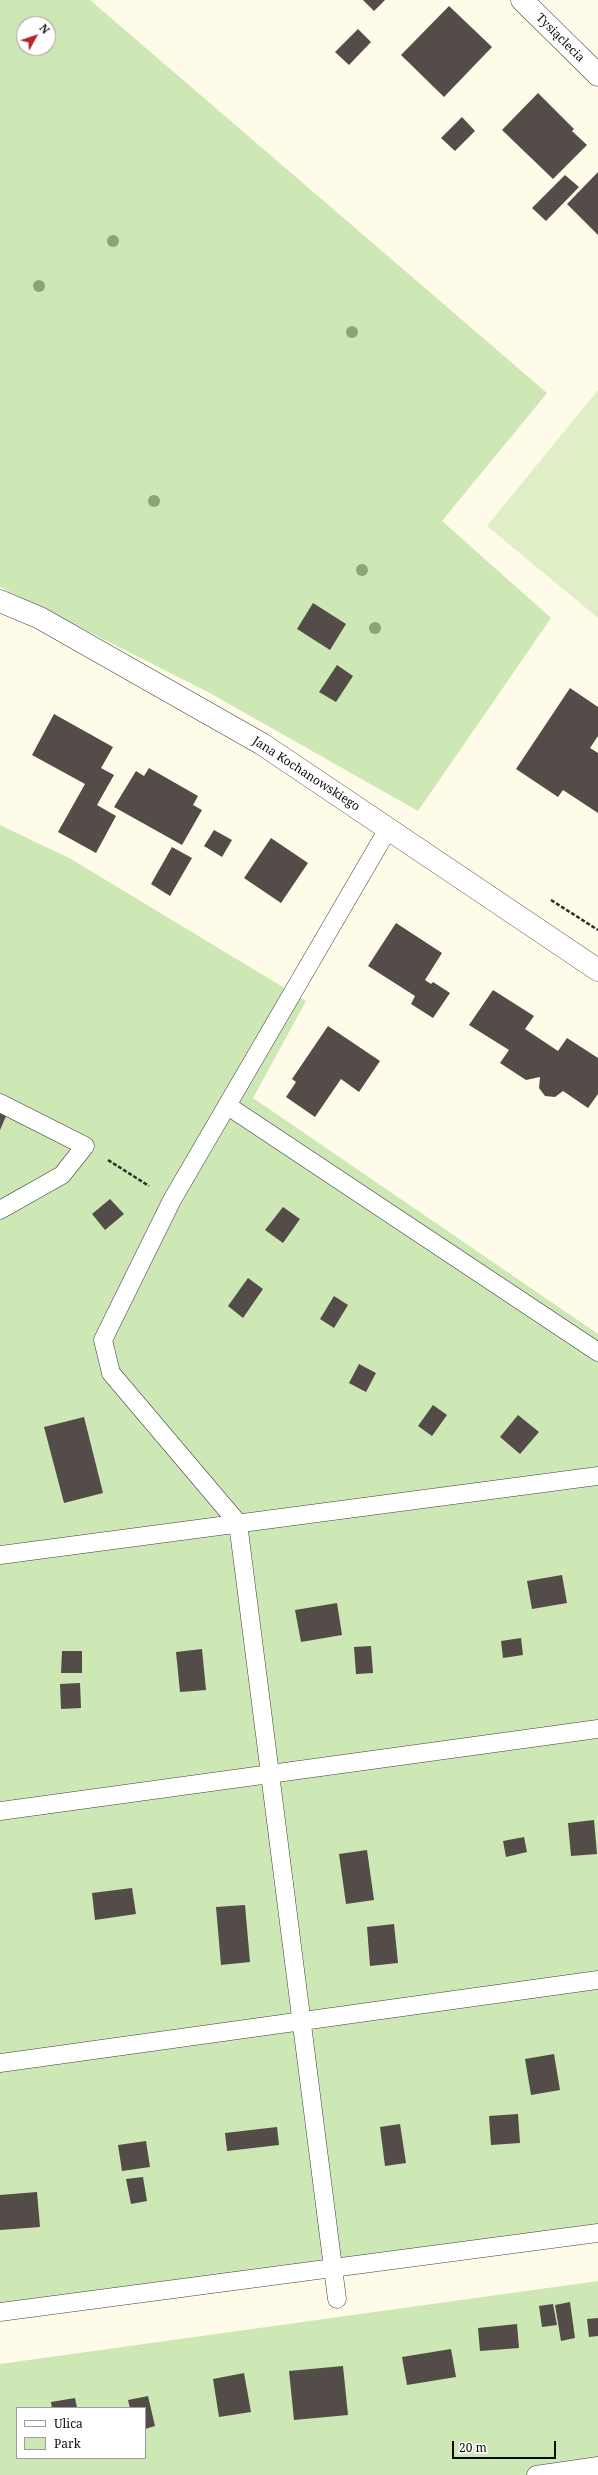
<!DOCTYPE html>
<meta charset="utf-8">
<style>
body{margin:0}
#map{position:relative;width:598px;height:2475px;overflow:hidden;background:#fffbe9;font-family:"Noto Serif",serif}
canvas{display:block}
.legend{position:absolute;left:16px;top:2407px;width:130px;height:52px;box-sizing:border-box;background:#fff;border:1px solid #9d9d9d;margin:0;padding:5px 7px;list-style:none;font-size:12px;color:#0b0b0b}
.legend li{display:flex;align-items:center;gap:8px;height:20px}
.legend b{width:20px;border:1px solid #9d9d9d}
.north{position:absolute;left:16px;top:16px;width:40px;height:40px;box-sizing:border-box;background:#fff;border:1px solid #9d9d9d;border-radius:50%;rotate:50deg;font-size:11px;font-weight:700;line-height:16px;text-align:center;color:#0b0b0b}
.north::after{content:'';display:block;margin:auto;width:14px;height:18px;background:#b6272a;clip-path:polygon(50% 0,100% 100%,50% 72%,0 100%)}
.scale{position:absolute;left:452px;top:2441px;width:104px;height:18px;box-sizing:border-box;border:2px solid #0b0b0b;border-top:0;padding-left:5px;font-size:12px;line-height:14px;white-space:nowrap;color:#0b0b0b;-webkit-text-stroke:3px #fff;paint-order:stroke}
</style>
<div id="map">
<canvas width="598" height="2475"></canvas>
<ul class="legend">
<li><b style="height:5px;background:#fff"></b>Ulica</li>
<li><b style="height:11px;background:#cde7b5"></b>Park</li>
</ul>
<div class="north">N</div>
<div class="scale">20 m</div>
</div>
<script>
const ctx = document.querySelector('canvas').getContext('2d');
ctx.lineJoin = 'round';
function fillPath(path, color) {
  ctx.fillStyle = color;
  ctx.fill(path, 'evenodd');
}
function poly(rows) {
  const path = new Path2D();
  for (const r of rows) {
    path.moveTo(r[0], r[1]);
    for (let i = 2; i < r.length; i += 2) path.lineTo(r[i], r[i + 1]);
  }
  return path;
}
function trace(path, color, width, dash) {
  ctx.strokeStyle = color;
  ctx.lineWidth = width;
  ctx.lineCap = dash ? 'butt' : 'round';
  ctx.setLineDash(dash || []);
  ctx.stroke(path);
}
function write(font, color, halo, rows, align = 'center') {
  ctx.font = font + ' "Noto Serif",serif';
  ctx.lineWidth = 4;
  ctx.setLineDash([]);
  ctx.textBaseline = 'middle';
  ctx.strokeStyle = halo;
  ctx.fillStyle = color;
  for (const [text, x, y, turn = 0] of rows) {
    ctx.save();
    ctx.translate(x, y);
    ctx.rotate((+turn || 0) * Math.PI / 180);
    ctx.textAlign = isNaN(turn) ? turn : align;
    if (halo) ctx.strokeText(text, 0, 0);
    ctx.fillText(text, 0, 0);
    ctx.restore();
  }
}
fillPath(poly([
 [0,0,90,0,547,393,442,521,551,618,418,811,208,692,0,587],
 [24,24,48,24,48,48,24,48],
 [0,825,71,859,306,1001,253,1098,598,1334,598,2239,0,2316],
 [598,2281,598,2475,0,2475,0,2364],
 [17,2408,145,2408,145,2458,17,2458]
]), '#cde7b5');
fillPath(poly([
 [598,390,598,618,487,526]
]), '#dfeec6');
fillPath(poly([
 [363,0,385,0,374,11],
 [449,6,492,47,444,97,401,55],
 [358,29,371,42,349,65,335,52],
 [538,93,574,129,572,131,587,145,553,179,502,130],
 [462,117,475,131,455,151,441,138],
 [598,172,598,235,567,204],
 [565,175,579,187,546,221,532,208],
 [313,603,346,624,330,650,297,629],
 [337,665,353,676,336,702,319,692],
 [570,688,598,707,598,736,590,748,598,753,598,813,563,790,558,797,516,769],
 [54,714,113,747,101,768,114,775,97,805,116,816,96,853,58,832,85,784,32,755],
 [149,768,198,796,193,805,202,810,182,845,114,807,136,771,144,776],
 [214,830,232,840,222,857,204,846],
 [271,838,308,863,281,903,244,878],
 [172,847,192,858,170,896,151,884],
 [396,923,442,953,425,980,431,984,433,982,450,993,433,1018,411,1004,415,996,368,966],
 [493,990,534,1016,525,1029,558,1051,567,1038,598,1058,598,1094,588,1108,563,1091,555,1097,545,1096,539,1088,540,1077,526,1080,500,1063,509,1050,469,1025],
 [328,1026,380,1061,359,1092,341,1079,315,1117,286,1097,296,1082,292,1079],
 [0,1113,6,1116,0,1130],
 [110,1199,124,1214,105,1230,92,1214],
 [283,1207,300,1219,283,1243,265,1230],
 [248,1278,263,1289,243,1318,228,1306],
 [334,1296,348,1305,334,1328,320,1319],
 [359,1364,376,1373,366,1392,349,1383],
 [433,1405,447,1415,432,1436,418,1426],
 [518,1415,539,1432,520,1454,500,1437],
 [84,1417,103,1493,64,1503,44,1427],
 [562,1575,567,1603,532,1609,527,1581],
 [337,1603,342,1635,301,1642,295,1610],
 [521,1638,523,1655,503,1658,501,1641],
 [371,1646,373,1673,356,1674,354,1647],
 [202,1649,206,1690,180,1692,176,1652],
 [62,1651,82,1651,82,1673,61,1673],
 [80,1683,81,1708,61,1709,60,1684],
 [594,1820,597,1854,571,1856,568,1823],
 [524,1837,527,1852,506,1857,503,1841],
 [367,1850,374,1900,346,1904,339,1854],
 [132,1888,136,1914,95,1920,92,1893],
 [245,1905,250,1962,221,1965,216,1907],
 [394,1924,398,1963,370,1966,367,1927],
 [554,2054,560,2090,531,2095,525,2059],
 [518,2114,520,2143,491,2145,489,2116],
 [400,2124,406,2163,385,2166,380,2127],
 [277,2127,279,2145,227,2151,225,2133],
 [146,2141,150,2167,122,2171,118,2145],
 [143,2177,147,2201,131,2204,126,2179],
 [37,2192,40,2227,0,2230,0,2195],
 [570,2302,575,2338,561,2341,555,2305],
 [553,2304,557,2325,542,2327,539,2306],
 [598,2318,598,2336,589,2337,587,2319],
 [517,2324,519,2348,480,2351,478,2328],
 [451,2349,456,2377,407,2385,402,2357],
 [343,2366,348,2415,294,2420,289,2371],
 [244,2373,251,2412,219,2417,213,2379],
 [148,2396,155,2426,145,2429,145,2408,130,2408,128,2400],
 [75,2398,77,2408,52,2408,51,2402]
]), '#534c48');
const service = poly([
 [0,1103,85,1146,62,1175,0,1210],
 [228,1106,598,1352],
 [0,1555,598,1476],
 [0,1811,598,1729],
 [0,2063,598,1980],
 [337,2299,238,1523,111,1373,103,1340,172,1200,388,829],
 [0,2312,598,2233],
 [536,2475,598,2466]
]);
const minor = poly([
 [522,0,598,75],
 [0,601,40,618,262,744,598,970]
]);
trace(service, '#3e3e3e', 19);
trace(minor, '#3e3e3e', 23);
trace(poly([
 [551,900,598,930],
 [108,1160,149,1186]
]), '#2d2d2d', 2.5, [4, 2]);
trace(service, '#fff', 18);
trace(minor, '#fff', 22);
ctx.fillStyle = '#8aa679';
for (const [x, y] of [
 [113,241],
 [39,286],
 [352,332],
 [154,501],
 [362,570],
 [375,628]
]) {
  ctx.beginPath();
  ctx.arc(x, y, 6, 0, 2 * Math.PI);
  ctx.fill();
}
write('12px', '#0b0b0b', '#fff', [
 ["Tysiąclecia",560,38,45],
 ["Jana Kochanowskiego",306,774,33]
]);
</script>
